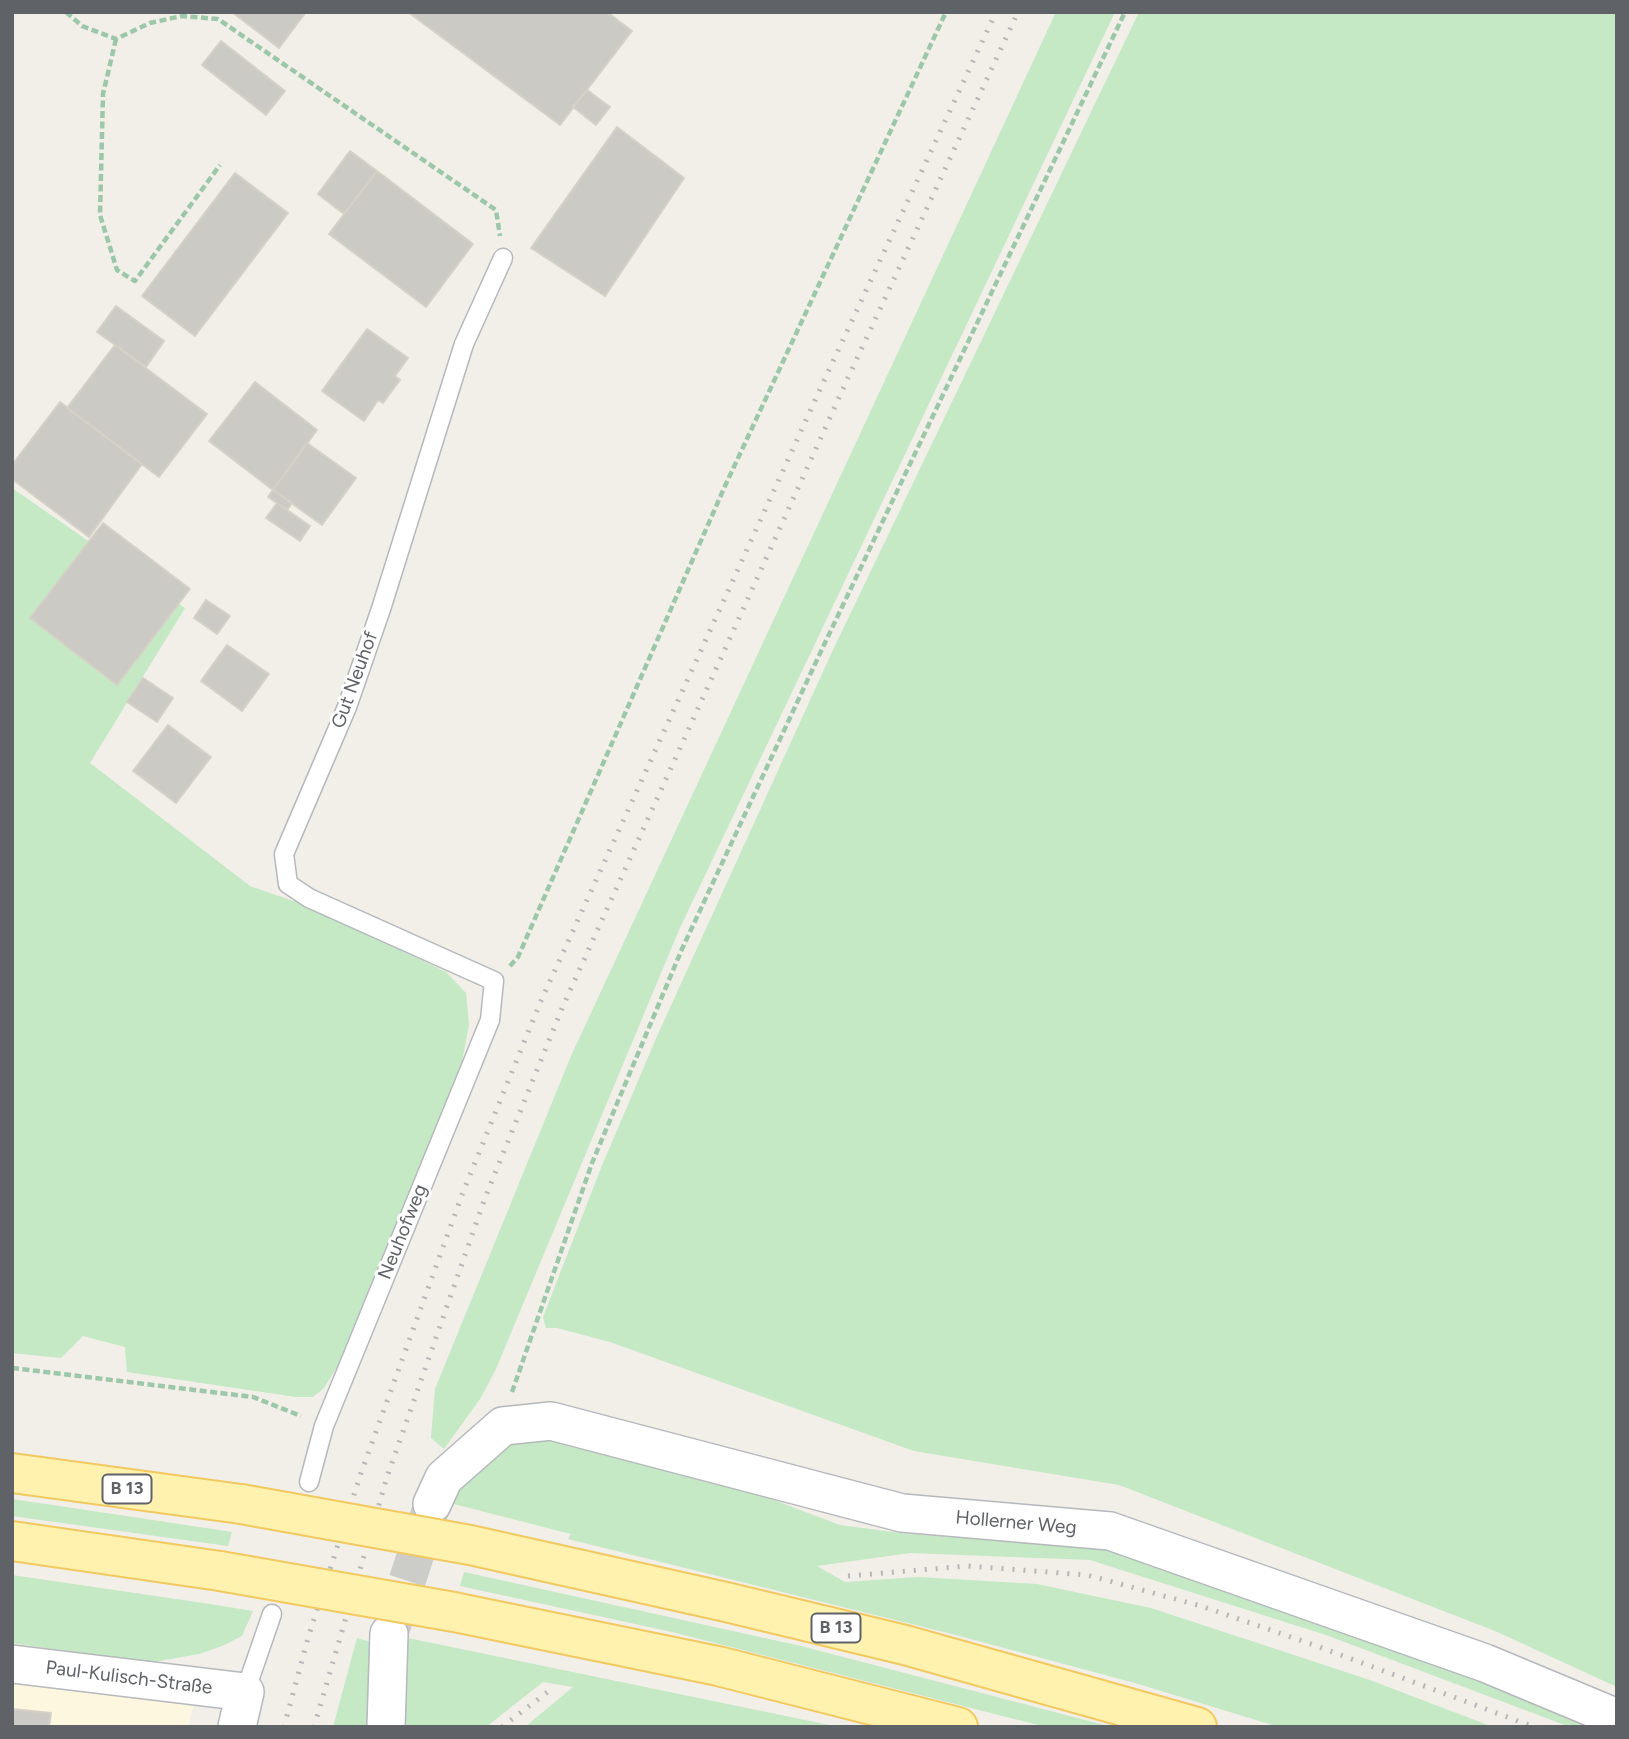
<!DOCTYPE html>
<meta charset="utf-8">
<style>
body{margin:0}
#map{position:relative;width:1629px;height:1739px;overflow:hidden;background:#f1efe8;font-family:Figtree,sans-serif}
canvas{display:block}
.frame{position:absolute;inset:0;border:14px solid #5f6368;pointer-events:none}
</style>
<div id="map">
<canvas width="1629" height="1739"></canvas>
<div class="frame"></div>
</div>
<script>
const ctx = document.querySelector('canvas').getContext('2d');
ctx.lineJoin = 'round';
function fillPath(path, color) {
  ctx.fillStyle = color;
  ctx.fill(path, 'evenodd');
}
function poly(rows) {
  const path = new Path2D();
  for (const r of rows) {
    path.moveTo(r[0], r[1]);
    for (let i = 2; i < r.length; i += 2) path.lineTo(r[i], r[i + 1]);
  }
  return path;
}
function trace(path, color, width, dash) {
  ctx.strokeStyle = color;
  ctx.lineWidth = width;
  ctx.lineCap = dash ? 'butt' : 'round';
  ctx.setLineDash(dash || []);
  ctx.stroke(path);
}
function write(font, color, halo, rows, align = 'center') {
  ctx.font = font + ' Figtree,sans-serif';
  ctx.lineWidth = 6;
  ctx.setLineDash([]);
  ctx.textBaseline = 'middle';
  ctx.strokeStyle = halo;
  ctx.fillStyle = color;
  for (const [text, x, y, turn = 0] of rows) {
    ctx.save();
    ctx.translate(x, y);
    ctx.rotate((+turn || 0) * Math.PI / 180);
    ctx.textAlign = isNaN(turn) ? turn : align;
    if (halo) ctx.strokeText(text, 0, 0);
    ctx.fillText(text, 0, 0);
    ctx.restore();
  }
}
fillPath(poly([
 [12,1681,194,1704,188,1727,12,1727]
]), '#fef7e0');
fillPath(poly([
 [1056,12,1115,12,679,930,496,1369,480,1399,444,1449,431,1438,435,1389,571,1056],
 [1139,12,1617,12,1617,1687,1495,1631,1119,1485,914,1451,610,1342,557,1328,546,1328,543,1317,601,1168,658,1034,832,652],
 [12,488,185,608,90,763,250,886,310,907,446,972,466,993,469,1025,462,1062,337,1367,324,1388,313,1397,296,1397,127,1372,125,1347,83,1336,61,1358,12,1353],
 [547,1436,673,1469,771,1499,840,1525,908,1534,1091,1546,1180,1569,1609,1727,1570,1727,1326,1635,1090,1560,910,1553,817,1566,845,1582,918,1577,1037,1584,1151,1608,1370,1680,1493,1727,1279,1727,1135,1683,952,1634,568,1539,571,1534,446,1502,485,1457,511,1445],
 [12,1499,133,1517,232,1532,228,1546,12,1516],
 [464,1572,801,1646,1112,1727,1046,1727,672,1632,460,1586],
 [12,1575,210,1604,253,1611,242,1636,222,1646,199,1654,147,1663,12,1643],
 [403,1637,839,1727,525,1727,573,1687,543,1682,486,1727,399,1727],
 [357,1638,374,1643,372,1727,333,1727]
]), '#c5e8c5');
const building = poly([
 [232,12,306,12,279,48,232,12],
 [408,12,607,12,632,31,560,125,408,12],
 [221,41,285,91,266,115,202,65,221,41],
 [587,90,610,107,596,125,573,107,587,90],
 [617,127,684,178,605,296,531,248,617,127],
 [350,151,377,171,344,214,318,194,350,151],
 [377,171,473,244,426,307,329,234,377,171],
 [235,173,288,213,195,336,142,296,235,173],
 [116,306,164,341,146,367,97,332,116,306],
 [367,329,408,358,395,376,400,380,383,403,378,400,364,421,322,391,367,329],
 [115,345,207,414,159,477,67,408,115,345],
 [255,382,317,430,273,490,209,441,255,382],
 [60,402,142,464,89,537,12,479,12,465,60,402],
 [307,443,356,478,322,525,273,490,307,443],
 [273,490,292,503,287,510,268,497,273,490],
 [277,503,310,526,300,541,266,518,277,503],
 [103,523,190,589,117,685,30,618,103,523],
 [206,600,230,616,217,634,194,618,206,600],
 [227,645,269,674,242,711,201,681,227,645],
 [143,678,173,698,157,722,127,702,143,678],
 [168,725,211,757,176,803,133,771,168,725],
 [12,1709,51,1713,49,1727,12,1727,12,1709]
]);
fillPath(building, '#cccac5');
trace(building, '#d6d1c6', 2);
trace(poly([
 [390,1633,431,1508]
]), '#ccccc8', 37, [37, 18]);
const lane = poly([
 [309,1482,324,1426,490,1020,494,981,309,898,288,884,284,854,347,707,381,609,464,344,503,258],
 [245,1692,272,1614]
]);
const street = poly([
 [432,1504,444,1478,503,1426,551,1421,902,1513,1110,1531,1485,1663,1617,1718],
 [12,1664,245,1692,237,1727],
 [386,1727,389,1634]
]);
const primary = poly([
 [12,1473,241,1504],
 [12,1541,220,1571],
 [470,1545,726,1602,905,1645,1197,1727],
 [454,1612,718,1666,958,1727]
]);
trace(lane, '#b5b8bc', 21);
trace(street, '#b5b8bc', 40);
trace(primary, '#f2c960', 42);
trace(poly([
 [66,12,82,26,116,39,150,23,182,16,218,19,496,210,500,236],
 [116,39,103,94,100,215,117,270,135,281,220,165],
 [510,966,518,957,725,486,946,12],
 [12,1368,253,1397,301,1416],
 [512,1392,592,1163,682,949,823,647,1125,12]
]), '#9cc7a9', 4.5, [7, 3.5]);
trace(lane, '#fff', 18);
trace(street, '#fff', 37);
trace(primary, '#fff2af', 38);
trace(poly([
 [848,1576,968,1566,1087,1575,1201,1606,1314,1645,1534,1727],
 [284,1727,308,1638,361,1473,463,1192,540,1003,828,372,996,12],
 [314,1727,387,1477,485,1198,563,1006,847,380,1018,12],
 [502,1727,554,1687]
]), '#b6b7b8', 5, [2, 9]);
const primaryBridge = poly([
 [241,1504,470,1545],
 [220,1571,454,1612]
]);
trace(primaryBridge, '#f2c960', 42, []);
trace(primaryBridge, '#fff2af', 38);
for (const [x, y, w] of [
 [127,1489,49],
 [836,1628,49]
]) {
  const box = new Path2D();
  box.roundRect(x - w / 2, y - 14.5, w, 29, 5);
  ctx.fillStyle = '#fff';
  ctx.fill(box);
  trace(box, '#5f6368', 2);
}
write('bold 18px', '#5f6368', null, [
 ["B 13",127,1489],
 ["B 13",836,1628]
]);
write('19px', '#5f6368', '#fff', [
 ["Gut Neuhof",355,680,-70],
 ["Neuhofweg",403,1232,-68],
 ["Hollerner Weg",1016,1523,5],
 ["Paul-Kulisch-Straße",129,1678,7]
]);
</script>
